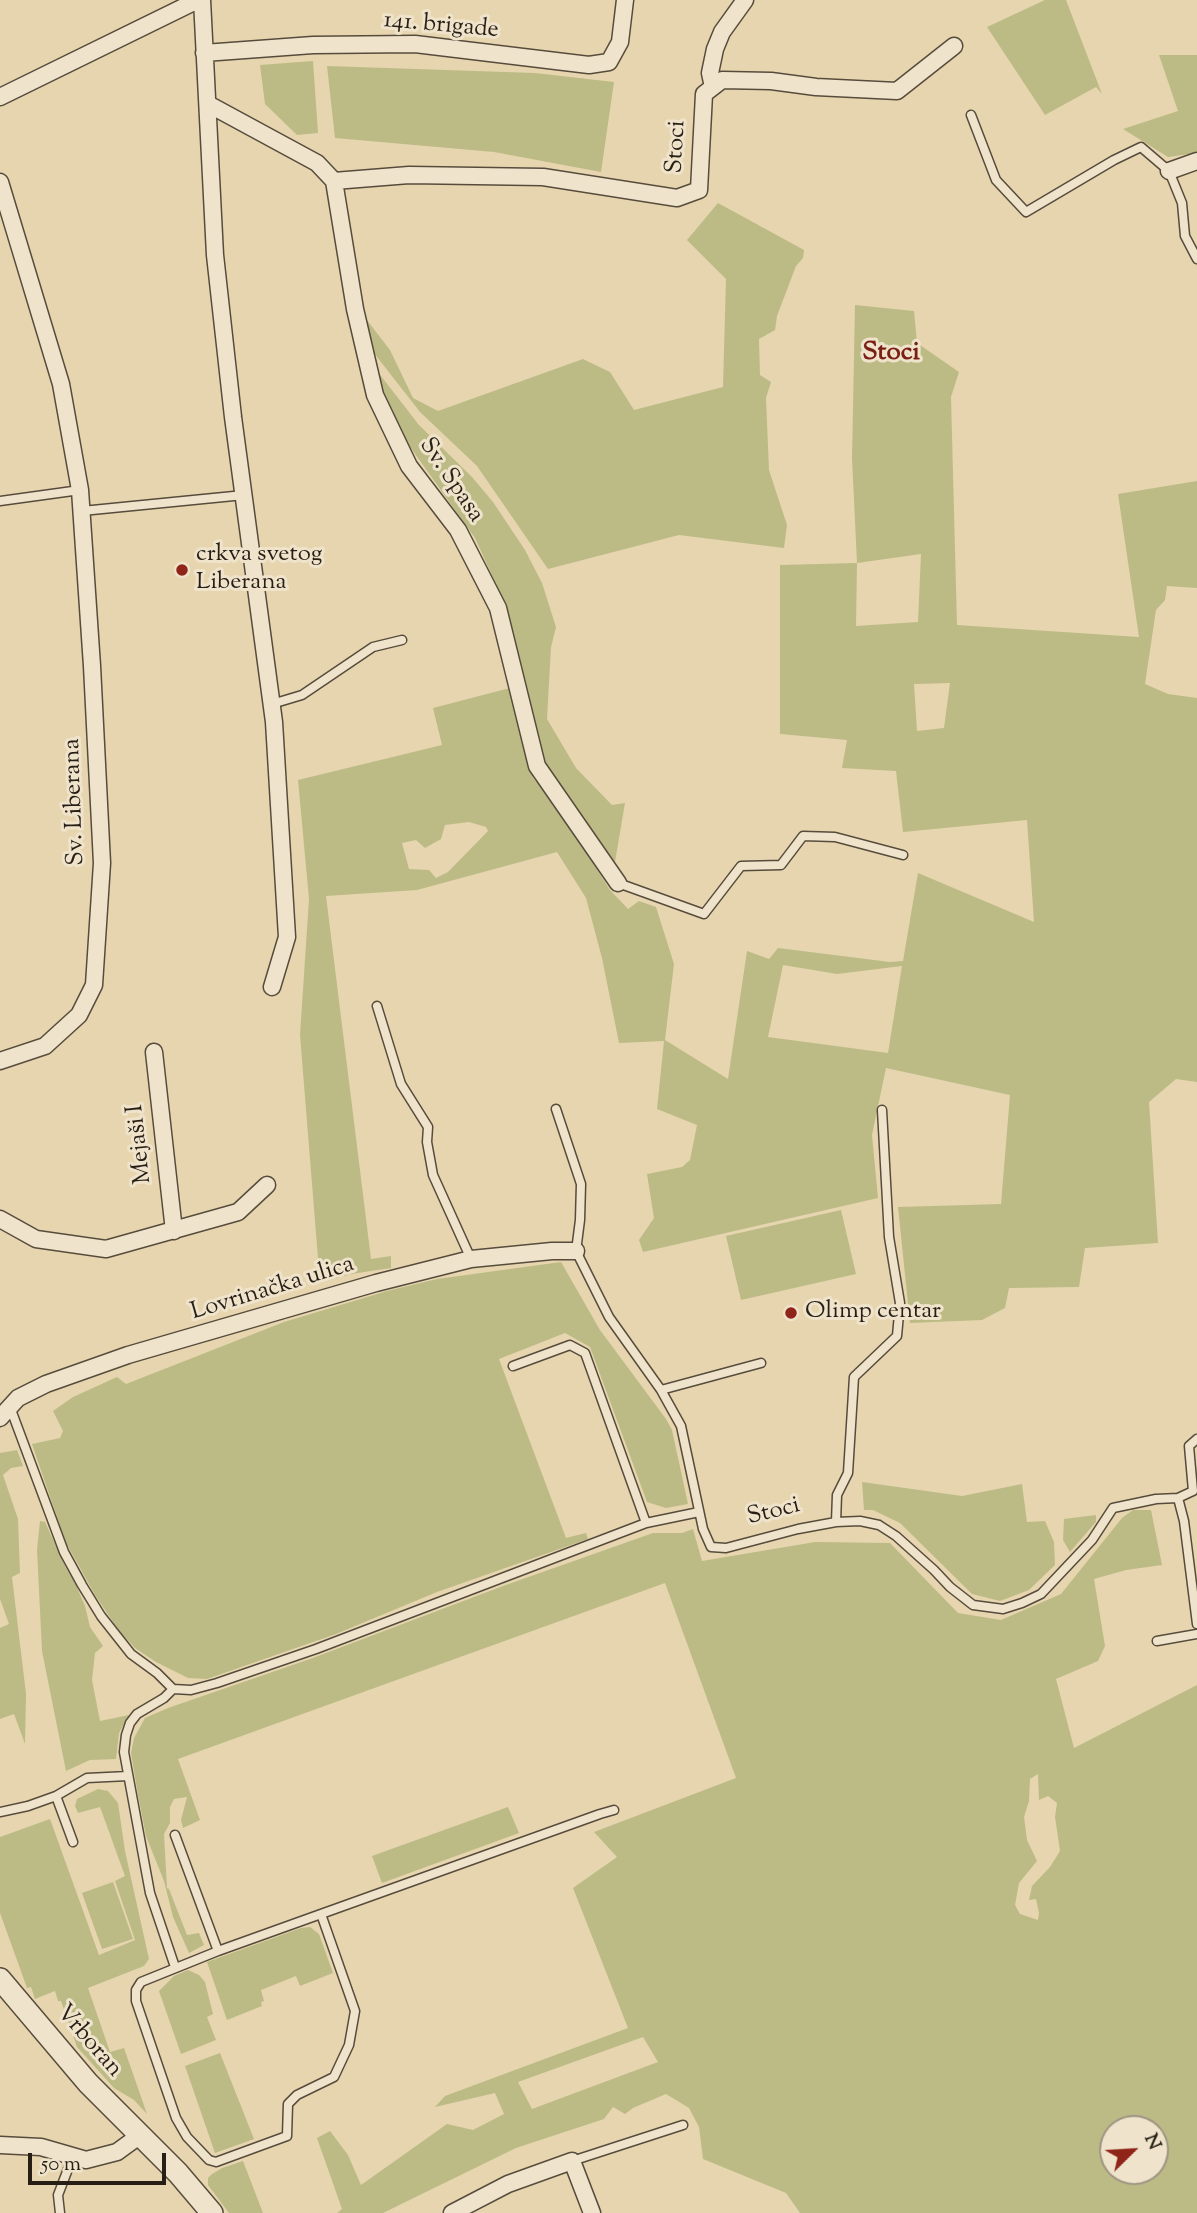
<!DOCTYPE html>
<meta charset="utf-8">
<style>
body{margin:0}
#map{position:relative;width:1197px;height:2213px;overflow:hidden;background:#e6d5af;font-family:"Sorts Mill Goudy",serif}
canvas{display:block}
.north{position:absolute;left:1099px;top:2115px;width:70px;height:70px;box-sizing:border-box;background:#efe4cb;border:2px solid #9f9582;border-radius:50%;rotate:66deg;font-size:19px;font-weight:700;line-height:28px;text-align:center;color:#271e15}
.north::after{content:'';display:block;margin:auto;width:24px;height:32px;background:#8f2418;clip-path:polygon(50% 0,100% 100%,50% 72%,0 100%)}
.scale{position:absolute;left:28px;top:2153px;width:138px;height:32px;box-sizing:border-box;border:4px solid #271e15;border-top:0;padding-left:9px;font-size:21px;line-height:24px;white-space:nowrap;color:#271e15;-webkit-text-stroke:5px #efe4cb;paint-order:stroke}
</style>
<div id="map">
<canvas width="1197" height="2213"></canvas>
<div class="north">N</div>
<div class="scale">50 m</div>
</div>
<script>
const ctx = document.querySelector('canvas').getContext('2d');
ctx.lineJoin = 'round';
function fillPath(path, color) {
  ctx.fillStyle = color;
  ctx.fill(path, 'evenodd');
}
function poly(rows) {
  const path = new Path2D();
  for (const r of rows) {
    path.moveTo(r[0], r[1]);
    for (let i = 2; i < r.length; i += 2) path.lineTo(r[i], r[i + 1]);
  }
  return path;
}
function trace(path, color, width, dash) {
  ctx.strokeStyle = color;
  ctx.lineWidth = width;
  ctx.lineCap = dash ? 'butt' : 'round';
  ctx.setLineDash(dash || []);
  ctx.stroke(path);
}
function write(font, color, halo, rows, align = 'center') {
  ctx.font = font + ' "Sorts Mill Goudy",serif';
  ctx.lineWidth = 6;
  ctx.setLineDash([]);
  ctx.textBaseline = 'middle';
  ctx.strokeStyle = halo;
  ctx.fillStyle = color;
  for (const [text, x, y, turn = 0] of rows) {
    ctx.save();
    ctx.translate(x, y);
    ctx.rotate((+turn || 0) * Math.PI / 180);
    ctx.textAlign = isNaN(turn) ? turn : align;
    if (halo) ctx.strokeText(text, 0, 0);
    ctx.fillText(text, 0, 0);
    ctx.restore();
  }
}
fillPath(poly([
 [1045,0,1066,0,1102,94,1096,87,1045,115,987,27],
 [1159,55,1197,55,1197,153,1168,157,1123,129,1178,111],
 [313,61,318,133,297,135,265,104,260,65],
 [327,66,535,73,614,82,601,172,494,152,335,138],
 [718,203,804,250,803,258,796,266,777,316,775,330,759,339,760,375,771,382,766,398,769,470,787,525,784,548,679,535,548,569,477,466,420,412,370,348,363,315,390,350,413,398,438,411,583,359,610,372,634,410,723,387,726,279,687,240],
 [855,305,914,311,917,343,959,372,951,397,957,625,1139,637,1118,494,1197,481,1197,588,1167,586,1165,600,1156,610,1145,684,1168,694,1197,698,1197,1082,1176,1079,1149,1102,1158,1243,1085,1248,1079,1287,1009,1288,1005,1308,982,1320,910,1323,898,1207,1001,1204,1010,1095,886,1068,872,1135,878,1198,643,1252,639,1240,654,1218,647,1174,682,1167,690,1160,697,1125,657,1109,664,1041,619,1043,602,958,586,898,557,852,417,890,326,896,371,1259,391,1256,391,1268,351,1274,320,1283,300,1035,309,899,298,780,442,745,433,708,510,688,533,778,553,800,610,890,628,909,639,901,656,907,674,964,665,1040,728,1079,747,951,769,959,778,948,890,962,903,961,918,873,1034,922,1027,820,903,832,896,771,842,768,847,740,780,734,780,565,857,563,852,458],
 [921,554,918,622,856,626,857,563],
 [950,683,944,728,917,731,914,684],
 [469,822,486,827,488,831,448,872,436,878,429,870,409,869,402,843,416,840,425,848,441,839,445,825],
 [783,965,837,974,902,966,888,1053,768,1037],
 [374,367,419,425,472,477,493,502,525,550,542,583,556,627,551,647,547,719,576,768,612,805,625,803,614,868,558,784,538,749,500,593,475,538,398,430],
 [841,1210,856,1274,741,1300,726,1236],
 [561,1262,600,1330,666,1419,672,1430,688,1504,666,1508,647,1502,590,1347,565,1333,499,1359,566,1538,586,1533,588,1539,437,1592,336,1634,207,1679,188,1678,156,1662,135,1648,119,1631,95,1595,65,1541,32,1444,60,1438,63,1431,53,1411,73,1397,117,1377,126,1384,284,1322,387,1291,437,1279],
 [17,1450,23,1466,11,1468,3,1475,18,1519,20,1573,12,1577,26,1694,25,1744,14,1714,0,1719,0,1628,9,1624,0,1599,0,1453],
 [862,1482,962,1496,1022,1484,1027,1522,1045,1521,1054,1542,1055,1565,1029,1590,1000,1601,972,1594,900,1523,873,1510,864,1510],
 [1133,1510,1151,1510,1162,1565,1126,1570,1094,1579,1105,1646,1098,1661,1056,1679,1074,1748,1197,1685,1197,2213,800,2213,786,2193,703,2159,699,2127,689,2108,666,2094,633,2108,625,2114,613,2107,604,2119,516,2148,383,2213,337,2213,342,2209,317,2138,330,2131,348,2155,361,2185,447,2124,473,2130,504,2114,495,2093,435,2107,445,2096,628,2028,573,1888,617,1857,594,1832,736,1778,665,1583,178,1759,200,1820,183,1828,181,1820,187,1797,174,1799,170,1807,170,1823,164,1834,167,1888,169,1889,187,1935,199,1933,204,1945,189,1953,173,1917,164,1881,146,1836,138,1795,131,1753,134,1738,145,1718,168,1708,310,1659,503,1586,653,1533,682,1533,693,1529,702,1561,815,1542,890,1543,958,1613,1001,1620,1061,1594,1122,1518],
 [1038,1774,1039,1800,1048,1796,1057,1803,1055,1817,1060,1851,1050,1867,1032,1886,1029,1900,1036,1899,1039,1913,1038,1920,1020,1914,1015,1905,1019,1883,1037,1861,1027,1840,1024,1817,1029,1801,1030,1779],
 [643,2037,658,2062,532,2109,518,2082],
 [1113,2129,1155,2129,1155,2171,1113,2171],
 [1096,1515,1096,1522,1070,1552,1063,1540,1064,1519],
 [40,1521,45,1522,66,1568,76,1585,85,1606,90,1627,103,1646,95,1653,92,1680,100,1721,129,1715,119,1733,116,1759,90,1760,66,1771,42,1651,37,1550],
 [98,1789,108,1791,118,1803,125,1851,149,1959,144,1966,88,1988,110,2052,124,2048,147,2114,134,2100,114,2088,77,2047,61,2001,58,2001,55,1991,35,1999,31,1987,27,1988,0,1913,0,1837,50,1819,99,1955,135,1940,115,1881,125,1876,100,1807,78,1813,75,1806,77,1799],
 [508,1807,519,1833,382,1883,372,1856],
 [113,1882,133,1939,102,1949,82,1893],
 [310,1927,319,1934,333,1973,300,1986,296,1976,261,1990,264,2001,261,2002,262,2006,227,2020,207,1962,301,1928],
 [188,1970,199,1975,205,1982,213,2014,207,2017,216,2040,181,2054,159,1991,174,1976],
 [220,2053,254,2139,215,2153,185,2066],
 [243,2161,263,2213,229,2213,208,2185,208,2178,212,2174,222,2168]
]), '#bcbb86');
const service = poly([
 [971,115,996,180,1026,212,1114,160,1141,147,1169,171,1182,203,1185,236,1197,259],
 [0,501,80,490],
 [82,511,244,495],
 [272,704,302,695,373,647,402,640],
 [618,883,704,914,741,866,781,865,803,836,835,837,903,855],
 [377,1006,401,1084,428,1127,427,1142,433,1175,471,1259],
 [556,1109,581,1184,580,1220,576,1251,609,1317,661,1390,681,1426,703,1529,711,1547,726,1548,798,1529,836,1522,860,1521,879,1525,896,1536,934,1570,950,1587,973,1605,1003,1609,1022,1603,1041,1594,1092,1540,1113,1508,1156,1499,1178,1498,1193,1491,1189,1446,1197,1439],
 [661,1390,761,1363],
 [10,1407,64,1552,82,1585,101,1616,131,1654,157,1673,173,1689],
 [1178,1498,1184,1521,1197,1624],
 [836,1522,837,1495,848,1473,854,1377,897,1336,900,1303,889,1237,882,1110],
 [646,1523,699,1512],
 [1157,1641,1197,1634],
 [56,1796,73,1842],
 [0,1812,28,1806,56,1796,87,1778,128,1776],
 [175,1835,218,1951],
 [321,1914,355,2011,349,2045,334,2077,297,2095,288,2104,287,2136,216,2162,209,2160,187,2137,176,2118,136,2001,136,1990,141,1982,218,1951,321,1914,600,1814,614,1810],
 [175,1967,150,1893,124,1752,126,1735,130,1723,137,1714,164,1698,173,1689,191,1690,217,1683,316,1649,646,1523,585,1353,570,1345,513,1366],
 [572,2161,683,2125],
 [60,2213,58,2195,73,2156]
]);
const minor = poly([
 [202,0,215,255,233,417,274,722,287,937,272,987],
 [204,53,313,45,415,44,589,65,609,62,620,42,625,0],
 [713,87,710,73,715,49,722,32,745,0],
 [0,97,198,0],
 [208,104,317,163,334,181,355,309,375,395,409,466,458,530,498,608,537,766,618,883],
 [1169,171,1197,161],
 [334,181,409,175,543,177,677,198,699,190,704,94,722,80,771,81,816,87,897,91,954,46],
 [0,182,61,384,80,490,92,666,102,863,94,985,79,1015,45,1046,0,1061],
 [154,1052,174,1231],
 [0,1219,36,1239,106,1249,238,1212,267,1185],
 [0,1418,18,1398,46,1384,128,1355,376,1283,471,1259,552,1251,576,1251],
 [0,2145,41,2147,86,2160,117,2152,139,2136],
 [452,2213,508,2184,572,2161,592,2213]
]);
const tertiary = poly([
 [0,1979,88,2083,178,2173,212,2213]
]);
trace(service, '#574c3c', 11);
trace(minor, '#574c3c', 19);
trace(tertiary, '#574c3c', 24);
trace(service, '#efe4cb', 8);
trace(minor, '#efe4cb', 16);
trace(tertiary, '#efe4cb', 21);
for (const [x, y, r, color] of [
 [182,570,7,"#8f2418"],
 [791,1313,7,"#8f2418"]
]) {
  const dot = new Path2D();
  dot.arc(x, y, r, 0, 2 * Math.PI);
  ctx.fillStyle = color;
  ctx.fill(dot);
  trace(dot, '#efe4cb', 2.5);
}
write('24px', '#271e15', '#efe4cb', [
 ["141. brigade",441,27,5],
 ["Stoci",678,147,-87],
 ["Sv. Spasa",450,481,56],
 ["Sv. Liberana",76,802,-92],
 ["Mejaši I",141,1144,-96],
 ["Lovrinačka ulica",273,1290,-17],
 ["Stoci",774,1513,-14],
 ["Vrboran",88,2042,49]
]);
write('24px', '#271e15', '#efe4cb', [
 ["crkva svetog",196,556],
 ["Liberana",196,584],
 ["Olimp centar",805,1313]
], 'left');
write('bold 26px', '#7a1f14', '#efe4cb', [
 ["Stoci",891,355]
]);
</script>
